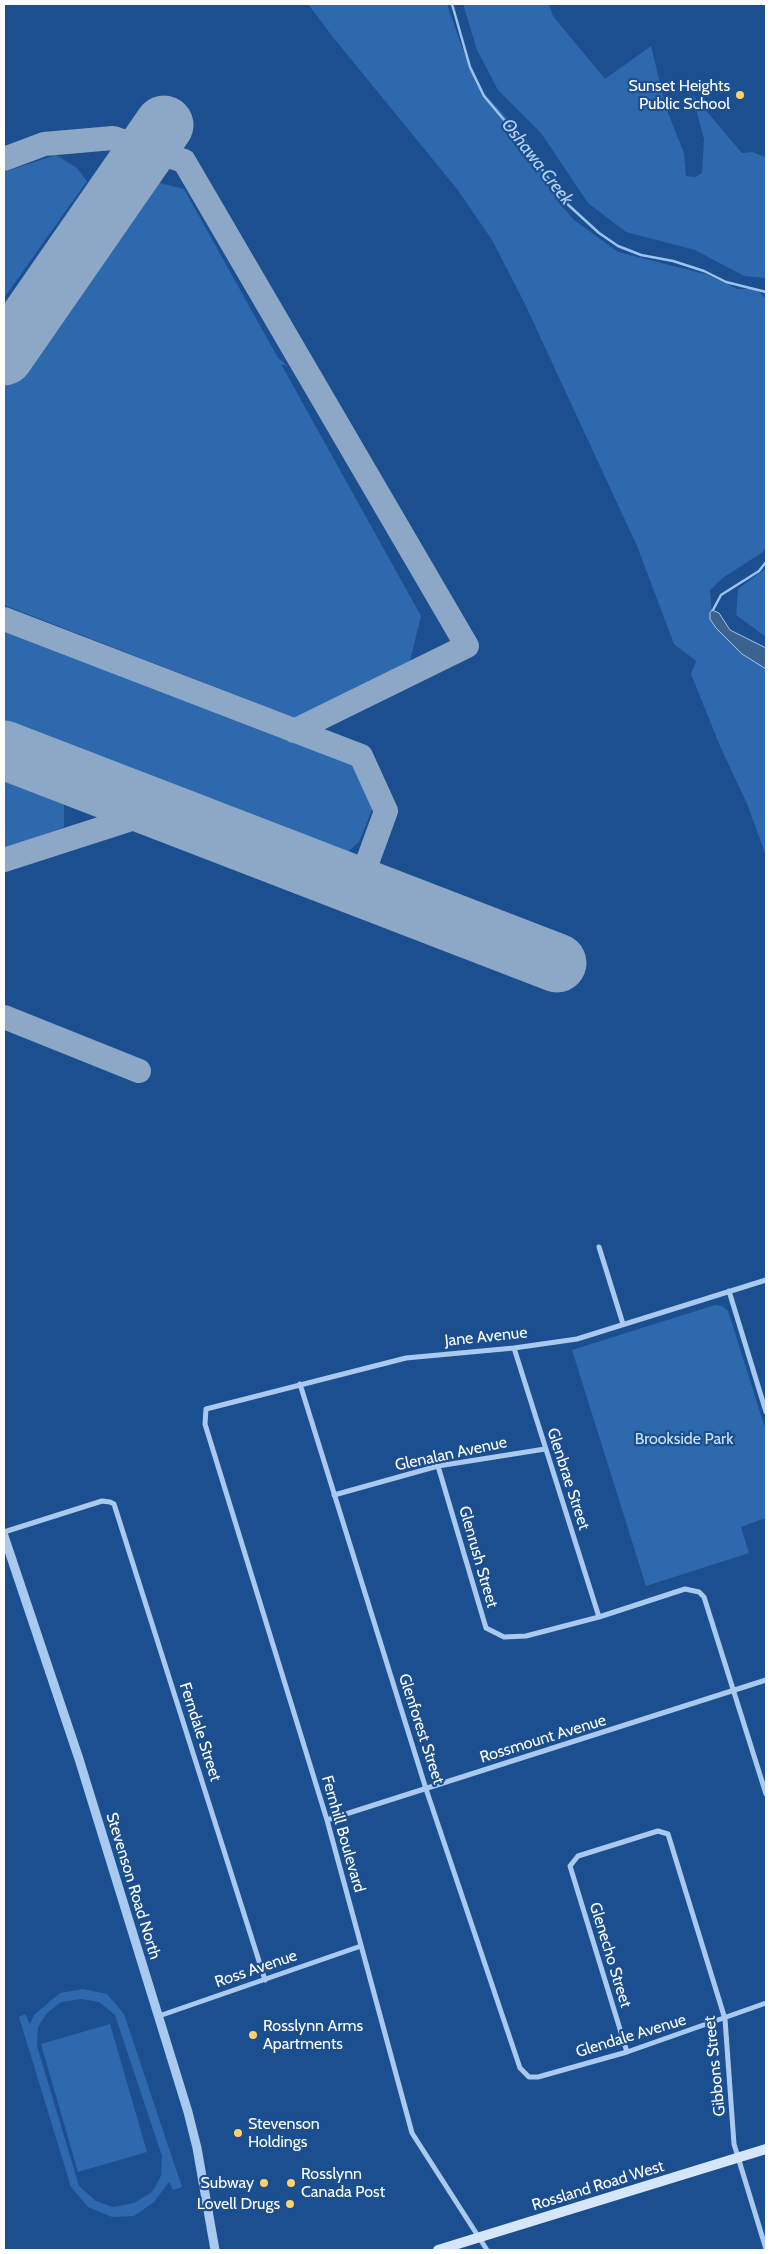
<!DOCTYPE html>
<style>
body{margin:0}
#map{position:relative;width:770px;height:2254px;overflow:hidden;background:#1b4f8f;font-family:Cabin,sans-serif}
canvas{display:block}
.frame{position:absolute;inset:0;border:5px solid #fff;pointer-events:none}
</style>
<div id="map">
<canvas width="770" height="2254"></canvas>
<div class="frame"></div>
</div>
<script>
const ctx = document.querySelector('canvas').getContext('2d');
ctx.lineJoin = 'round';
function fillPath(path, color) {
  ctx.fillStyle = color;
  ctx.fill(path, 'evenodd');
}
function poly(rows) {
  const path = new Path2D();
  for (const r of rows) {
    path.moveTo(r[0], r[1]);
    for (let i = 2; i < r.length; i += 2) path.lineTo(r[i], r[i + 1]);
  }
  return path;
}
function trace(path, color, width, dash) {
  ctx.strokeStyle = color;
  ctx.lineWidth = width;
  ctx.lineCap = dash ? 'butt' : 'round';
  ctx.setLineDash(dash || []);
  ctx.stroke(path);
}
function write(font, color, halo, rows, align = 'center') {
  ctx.font = font + ' Cabin,sans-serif';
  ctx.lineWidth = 4.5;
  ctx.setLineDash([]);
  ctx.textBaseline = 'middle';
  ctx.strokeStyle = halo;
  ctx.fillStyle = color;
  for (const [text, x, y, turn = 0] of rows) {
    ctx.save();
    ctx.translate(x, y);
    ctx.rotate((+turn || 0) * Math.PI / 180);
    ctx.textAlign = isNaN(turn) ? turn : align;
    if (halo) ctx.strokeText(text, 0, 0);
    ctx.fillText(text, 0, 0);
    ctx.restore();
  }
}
fillPath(poly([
 [308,4,447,4,461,45,484,93,527,140,556,199,574,220,618,252,705,274,738,289,756,289,766,299,766,546,763,552,724,577,710,590,712,616,766,660,766,856,748,806,720,746,691,674,696,661,674,644,637,546,524,302,492,240,457,189,332,36],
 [463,4,549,4,553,16,605,79,651,46,666,108,684,153,686,176,695,177,702,173,704,139,692,94,742,153,752,152,766,157,766,278,744,276,695,250,626,232,588,203,541,133,498,90,477,50],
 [56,155,77,168,87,181,4,298,4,172],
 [144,179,184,189,278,358,288,366,281,364,421,616,410,661,298,719,4,605,4,379],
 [766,568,766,637,736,615,738,589],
 [4,631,353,764,373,807,359,842,343,856,4,725],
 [4,772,64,796,64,827,4,854],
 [715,1305,722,1306,728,1311,766,1431,766,1518,741,1527,749,1553,646,1586,572,1350],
 [83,1989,107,1994,124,2014,182,2187,173,2190,169,2182,154,2202,134,2216,112,2217,88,2207,71,2187,19,2017,25,2014,30,2024,34,2015,60,1993],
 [81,1999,99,2002,115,2015,162,2156,161,2176,152,2192,134,2203,113,2207,96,2201,79,2186,37,2046,38,2027,47,2013,61,2002],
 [110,2024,147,2152,78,2172,41,2044]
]), '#2e69ad');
const water = poly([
 [712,610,719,613,730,630,766,648,766,669,742,654,716,628,710,619,710,613,712,610]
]);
fillPath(water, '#3c6290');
trace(water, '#9cc4f0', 1);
trace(poly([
 [452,4,470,67,484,96,526,146,564,201,599,233,618,246,641,255,673,261,704,271,726,282,766,292],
 [713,610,721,595,759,571,766,562]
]), '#9cc4f0', 2.5);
trace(poly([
 [4,159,44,144,113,138,184,161,467,646,294,731],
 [4,619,361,756,386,811,367,863,348,884],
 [4,860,159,810],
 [4,1017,139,1071]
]), '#8da7c7', 24);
trace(poly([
 [4,356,164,125],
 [4,750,557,963]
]), '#8da7c7', 59);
trace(poly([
 [599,1247,623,1324],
 [729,1291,766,1412],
 [514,1348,599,1617],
 [300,1384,426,1789,520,2068,529,2077,538,2077,627,2052,766,2003],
 [438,1466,486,1628,504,1637,526,1636,599,1617,685,1589,699,1592,704,1597,766,1794],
 [334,1495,438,1466,545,1449],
 [4,1532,102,1501,110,1502,114,1504,265,1980],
 [327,1820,766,1680],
 [159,2016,361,1946],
 [627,2052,570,1866,578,1856,658,1831,668,1834,725,2019,734,2144,766,2249],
 [487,2250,412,2133,327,1820,205,1424,206,1409,406,1358,514,1348,577,1339,766,1280]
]), '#a9c9ee', 5);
trace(poly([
 [4,1536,79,1759,188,2112,197,2148,215,2250]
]), '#a9c9ee', 9);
trace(poly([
 [438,2250,766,2149]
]), '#d6e6fa', 10);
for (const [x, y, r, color] of [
 [740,95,5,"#ffd166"],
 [253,2035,5,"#ffd166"],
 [238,2133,5,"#ffd166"],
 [264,2183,5,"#ffd166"],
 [291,2183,5,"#ffd166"],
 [290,2204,5,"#ffd166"]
]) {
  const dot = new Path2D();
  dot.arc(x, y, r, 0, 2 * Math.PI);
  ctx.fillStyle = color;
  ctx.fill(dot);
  trace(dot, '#1b4f8f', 2);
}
write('16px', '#fff', '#1b4f8f', [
 ["Sunset Heights",730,86],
 ["Public School",730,104],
 ["Rosslynn Arms",263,2026,"left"],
 ["Apartments",263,2044,"left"],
 ["Stevenson",248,2124,"left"],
 ["Holdings",248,2142,"left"],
 ["Rosslynn",301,2174,"left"],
 ["Canada Post",301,2192,"left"],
 ["Subway",254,2183],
 ["Lovell Drugs",280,2204]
], 'right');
write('16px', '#fff', '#1b4f8f', [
 ["Jane Avenue",486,1337,-6],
 ["Glenalan Avenue",451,1454,-12],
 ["Glenbrae Street",568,1479,72],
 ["Glenrush Street",478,1557,74],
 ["Glenforest Street",421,1729,72],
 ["Ferndale Street",200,1732,72],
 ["Rossmount Avenue",543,1739,-17],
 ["Fernhill Boulevard",343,1834,74],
 ["Stevenson Road North",133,1886,73],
 ["Glenecho Street",610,1955,73],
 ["Ross Avenue",256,1969,-19],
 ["Glendale Avenue",631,2036,-17],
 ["Gibbons Street",715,2066,-96],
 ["Rossland Road West",598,2186,-17]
]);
write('16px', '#cfe3fa', '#1b4f8f', [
 ["Brookside Park",684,1439]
]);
write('italic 18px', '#b5d3f5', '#1b4f8f', [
 ["Oshawa Creek",537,162,52]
]);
</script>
